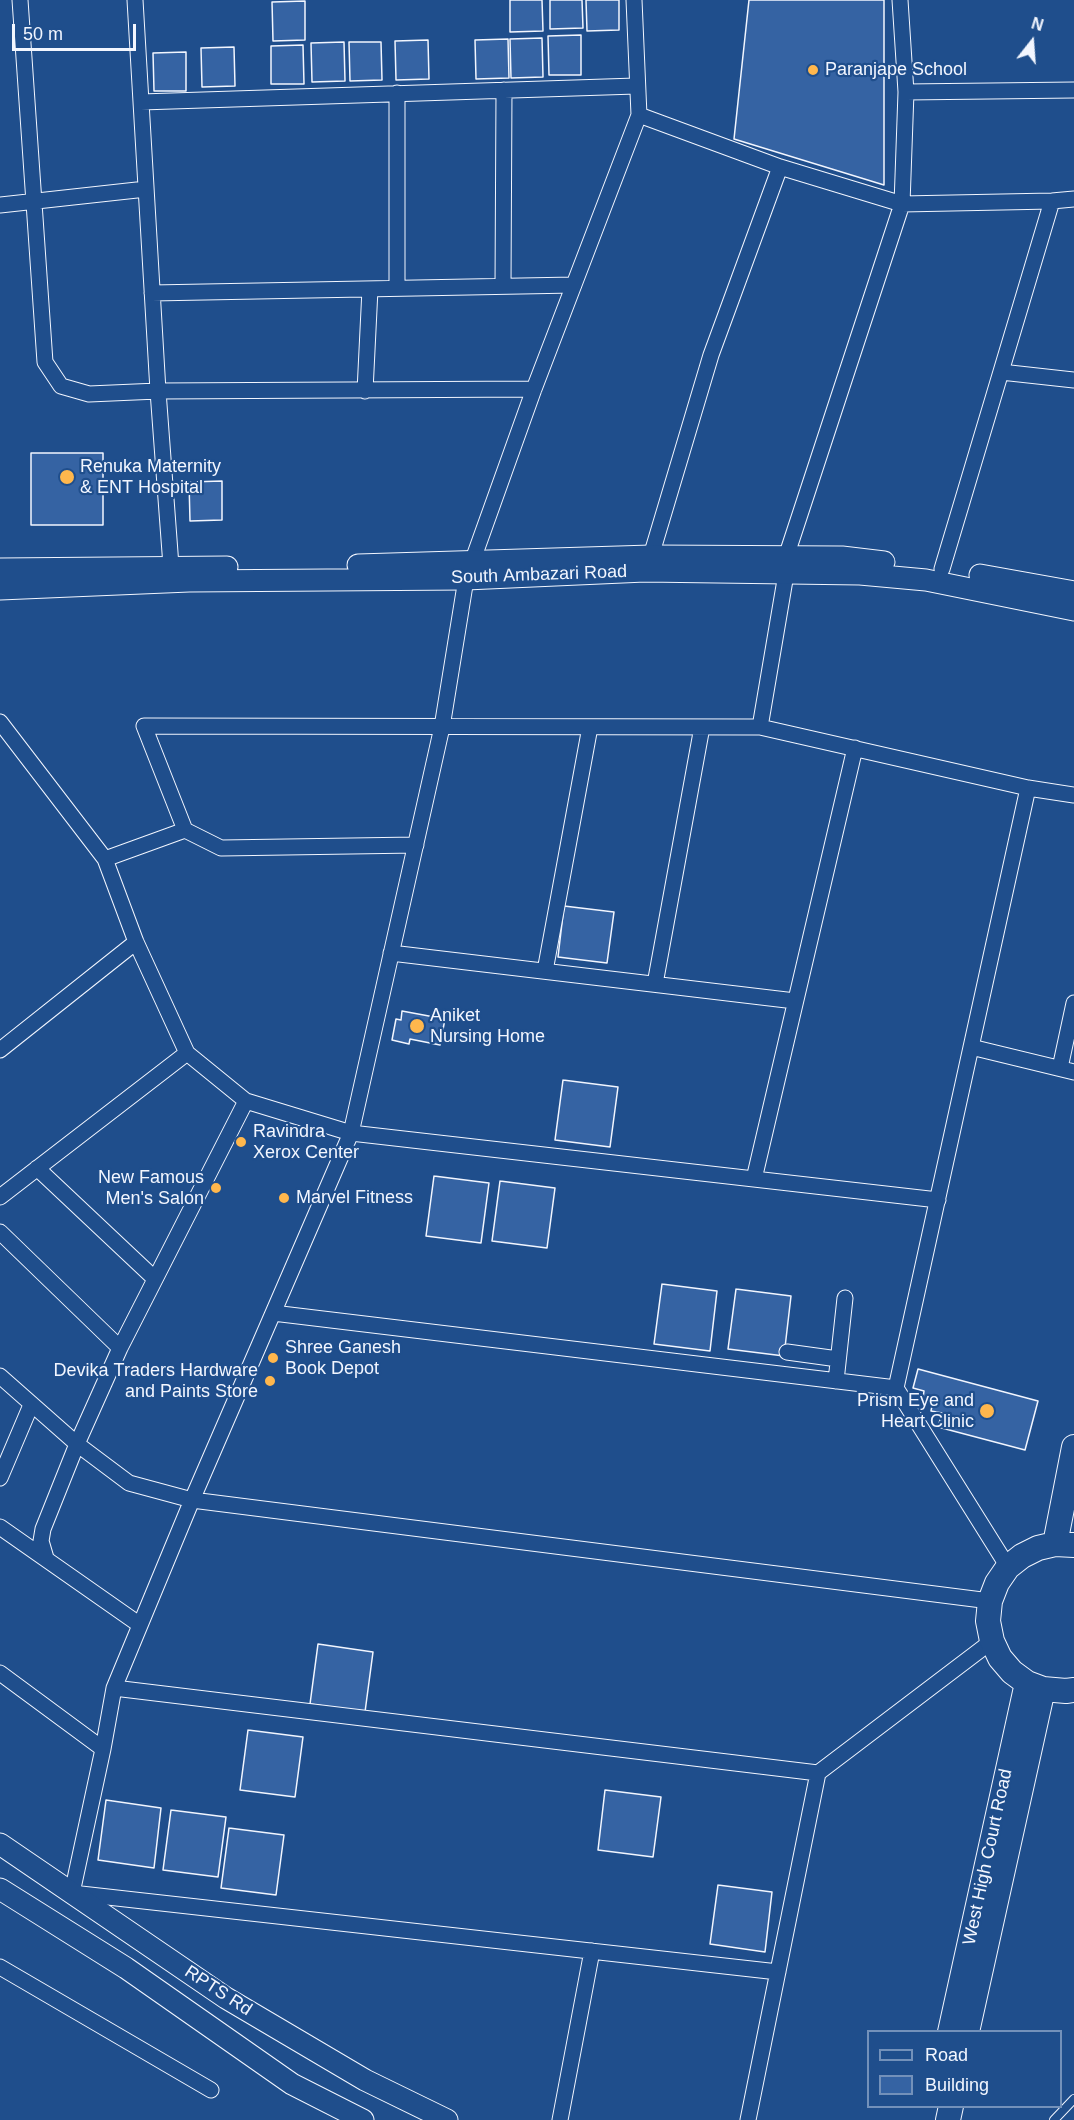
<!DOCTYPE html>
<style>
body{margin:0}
#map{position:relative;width:1074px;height:2120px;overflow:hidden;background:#1f4e8c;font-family:Helvetica,sans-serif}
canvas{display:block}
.legend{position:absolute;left:867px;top:2030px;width:195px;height:78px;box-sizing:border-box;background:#1f4e8c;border:2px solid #7391ba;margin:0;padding:8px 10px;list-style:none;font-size:18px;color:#f2f6ff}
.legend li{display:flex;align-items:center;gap:12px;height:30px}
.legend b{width:30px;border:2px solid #7391ba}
.north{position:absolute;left:1002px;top:12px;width:60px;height:60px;-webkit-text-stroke:4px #1f4e8c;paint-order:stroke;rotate:17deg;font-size:16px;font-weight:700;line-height:24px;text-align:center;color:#f2f6ff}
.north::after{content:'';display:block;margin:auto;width:21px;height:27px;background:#f2f6ff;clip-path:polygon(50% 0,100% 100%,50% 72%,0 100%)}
.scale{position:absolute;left:12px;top:24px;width:124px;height:27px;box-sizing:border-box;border:3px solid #f2f6ff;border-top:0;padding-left:8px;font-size:18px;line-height:21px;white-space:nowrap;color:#f2f6ff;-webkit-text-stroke:4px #1f4e8c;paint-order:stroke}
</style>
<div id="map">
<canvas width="1074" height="2120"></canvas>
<ul class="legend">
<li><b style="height:8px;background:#1f4e8c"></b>Road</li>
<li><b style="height:16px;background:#3563a3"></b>Building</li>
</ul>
<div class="north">N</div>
<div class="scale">50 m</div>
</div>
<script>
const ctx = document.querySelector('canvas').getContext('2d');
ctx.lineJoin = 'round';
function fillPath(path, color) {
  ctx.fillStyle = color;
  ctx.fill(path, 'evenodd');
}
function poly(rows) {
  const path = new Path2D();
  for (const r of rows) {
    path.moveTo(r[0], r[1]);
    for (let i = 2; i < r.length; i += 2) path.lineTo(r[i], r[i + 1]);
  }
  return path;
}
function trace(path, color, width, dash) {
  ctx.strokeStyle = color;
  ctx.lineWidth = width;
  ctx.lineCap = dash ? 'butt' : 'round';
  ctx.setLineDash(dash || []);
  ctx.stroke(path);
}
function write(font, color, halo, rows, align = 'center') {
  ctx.font = font + ' Helvetica,sans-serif';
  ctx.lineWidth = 4.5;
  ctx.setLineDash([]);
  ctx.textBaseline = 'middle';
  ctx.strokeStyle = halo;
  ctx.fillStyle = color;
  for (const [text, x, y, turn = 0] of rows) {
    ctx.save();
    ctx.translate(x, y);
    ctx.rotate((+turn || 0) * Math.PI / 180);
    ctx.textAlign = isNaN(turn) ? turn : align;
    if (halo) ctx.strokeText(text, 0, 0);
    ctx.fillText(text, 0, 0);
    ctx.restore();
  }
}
const building = poly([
 [510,0,542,0,543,31,510,32,510,0],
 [550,0,582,0,583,28,550,29,550,0],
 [586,0,619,0,619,30,587,31,586,0],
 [749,0,884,0,884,185,734,139,749,0],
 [305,1,305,40,273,41,272,2,305,1],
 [581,35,581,75,549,75,548,36,581,35],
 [542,38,543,77,511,78,510,39,542,38],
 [508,39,509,78,476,79,475,40,508,39],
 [428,40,429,79,396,80,395,41,428,40],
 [344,42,345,81,312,82,311,43,344,42],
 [349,42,381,42,382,80,350,81,349,42],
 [303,45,304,84,271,84,271,46,303,45],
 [234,47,235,86,202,87,201,48,234,47],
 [186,52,186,91,154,91,153,53,186,52],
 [31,453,103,453,103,525,31,525,31,453],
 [222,481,222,520,190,521,189,482,222,481],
 [564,906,614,912,607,963,558,957,564,906],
 [402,1011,445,1019,440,1045,410,1039,409,1044,392,1040,396,1019,401,1020,402,1011],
 [563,1080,618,1087,610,1147,555,1140,563,1080],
 [434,1176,489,1183,481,1243,426,1236,434,1176],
 [500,1181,555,1188,547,1248,492,1241,500,1181],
 [662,1284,717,1291,710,1351,654,1344,662,1284],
 [736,1289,791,1296,784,1356,728,1349,736,1289],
 [918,1369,1038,1401,1025,1450,938,1427,942,1413,931,1411,933,1401,923,1398,924,1391,913,1388,918,1369],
 [318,1644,373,1652,365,1712,310,1704,318,1644],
 [248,1730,303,1737,295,1797,240,1790,248,1730],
 [605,1790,661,1797,653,1857,598,1850,605,1790],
 [106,1800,161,1808,154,1868,98,1860,106,1800],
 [171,1810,226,1817,218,1877,163,1870,171,1810],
 [229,1828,284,1835,276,1895,221,1888,229,1828],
 [718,1885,772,1892,765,1952,710,1944,718,1885]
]);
fillPath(building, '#3563a3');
trace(building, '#f2f6ff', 1.5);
const lane = poly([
 [1054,2120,1074,2099]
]);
const street = poly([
 [20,0,45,362,61,386,89,394,158,391,534,389],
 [135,0,158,391,171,566],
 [634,0,639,115,534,389,466,579,442,727,351,1133,192,1500,114,1688,103,1749,72,1893,778,1972],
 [906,92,1074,90],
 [397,93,397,288],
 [141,102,636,86],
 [639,115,780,167,902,204,1052,201,1074,199],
 [0,205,146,189],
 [503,286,504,90],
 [152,293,574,285],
 [1001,372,1074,380],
 [365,391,370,289],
 [651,556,711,355,780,167],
 [786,557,902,204,906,92,900,0],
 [942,569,1052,201],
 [0,722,105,859,136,942,187,1053,246,1101,351,1133,938,1200],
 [760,727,786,574],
 [416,845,221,848,185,830,144,726,760,727,1028,788,1074,795],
 [105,859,185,830],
 [391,953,795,1001],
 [545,971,590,727],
 [655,984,702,727],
 [971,1047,1074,1072],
 [0,1050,136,942],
 [1060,1068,1074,1003],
 [37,1168,155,1279],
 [754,1179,855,748],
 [0,1197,187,1053],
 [0,1232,120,1348],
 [273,1313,896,1388,1008,1567],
 [787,1352,838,1359],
 [0,1376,77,1444,129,1483,192,1500,990,1601],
 [836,1381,845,1298],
 [896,1388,1028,788],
 [0,1478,31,1405],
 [0,1527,140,1625],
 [46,1558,41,1541,43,1529,77,1444,120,1348,246,1101],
 [0,1673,103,1749],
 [114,1688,818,1773],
 [0,1967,211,2090],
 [560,2120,592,1951],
 [748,2120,818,1773,992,1641]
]);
const secondary = poly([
 [358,565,651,556,842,557,884,562],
 [0,569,227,567],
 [980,575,1074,592],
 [0,589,189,581,466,579,645,571,860,574,926,580,1074,610],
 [0,1844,226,1998,365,2080,447,2120],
 [0,1889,126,1968,292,2084,363,2120]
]);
const primary = poly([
 [1055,1544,1074,1447],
 [1074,1545,1055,1544,1038,1548,1022,1556,1008,1567,997,1583,990,1601,988,1621,992,1641,1000,1658,1012,1672,1027,1683,1043,1689,1066,1691,1074,1690],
 [950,2032,1027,1683],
 [967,2032,1043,1689],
 [948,2120,951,2106]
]);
trace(lane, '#f2f6ff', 10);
trace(street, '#f2f6ff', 17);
trace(secondary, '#f2f6ff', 23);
trace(primary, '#f2f6ff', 26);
trace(lane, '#1f4e8c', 8);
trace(street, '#1f4e8c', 15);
trace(secondary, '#1f4e8c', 21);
trace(primary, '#1f4e8c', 24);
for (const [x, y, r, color] of [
 [813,70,6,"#ffb74d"],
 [67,477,8,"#ffb74d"],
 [417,1026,8,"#ffb74d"],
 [241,1142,6,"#ffb74d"],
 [216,1188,6,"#ffb74d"],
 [284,1198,6,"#ffb74d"],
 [273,1358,6,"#ffb74d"],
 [270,1381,6,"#ffb74d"],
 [987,1411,8,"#ffb74d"]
]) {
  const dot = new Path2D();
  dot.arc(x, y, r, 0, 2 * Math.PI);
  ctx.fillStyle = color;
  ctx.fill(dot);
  trace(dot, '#1f4e8c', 2);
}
write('18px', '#f2f6ff', '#1f4e8c', [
 ["Paranjape School",825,70],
 ["Renuka Maternity",80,467],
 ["& ENT Hospital",80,488],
 ["Aniket",430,1016],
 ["Nursing Home",430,1037],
 ["Ravindra",253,1132],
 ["Xerox Center",253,1153],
 ["New Famous",204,1178,"right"],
 ["Men's Salon",204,1199,"right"],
 ["Marvel Fitness",296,1198],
 ["Shree Ganesh",285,1348],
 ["Book Depot",285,1369],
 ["Devika Traders Hardware",258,1371,"right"],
 ["and Paints Store",258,1392,"right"],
 ["Prism Eye and",974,1401,"right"],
 ["Heart Clinic",974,1422,"right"]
], 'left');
write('18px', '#f2f6ff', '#1f4e8c', [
 ["South Ambazari Road",539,575,-2],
 ["West High Court Road",988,1857,-78],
 ["RPTS Rd",218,1991,33]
]);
</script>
